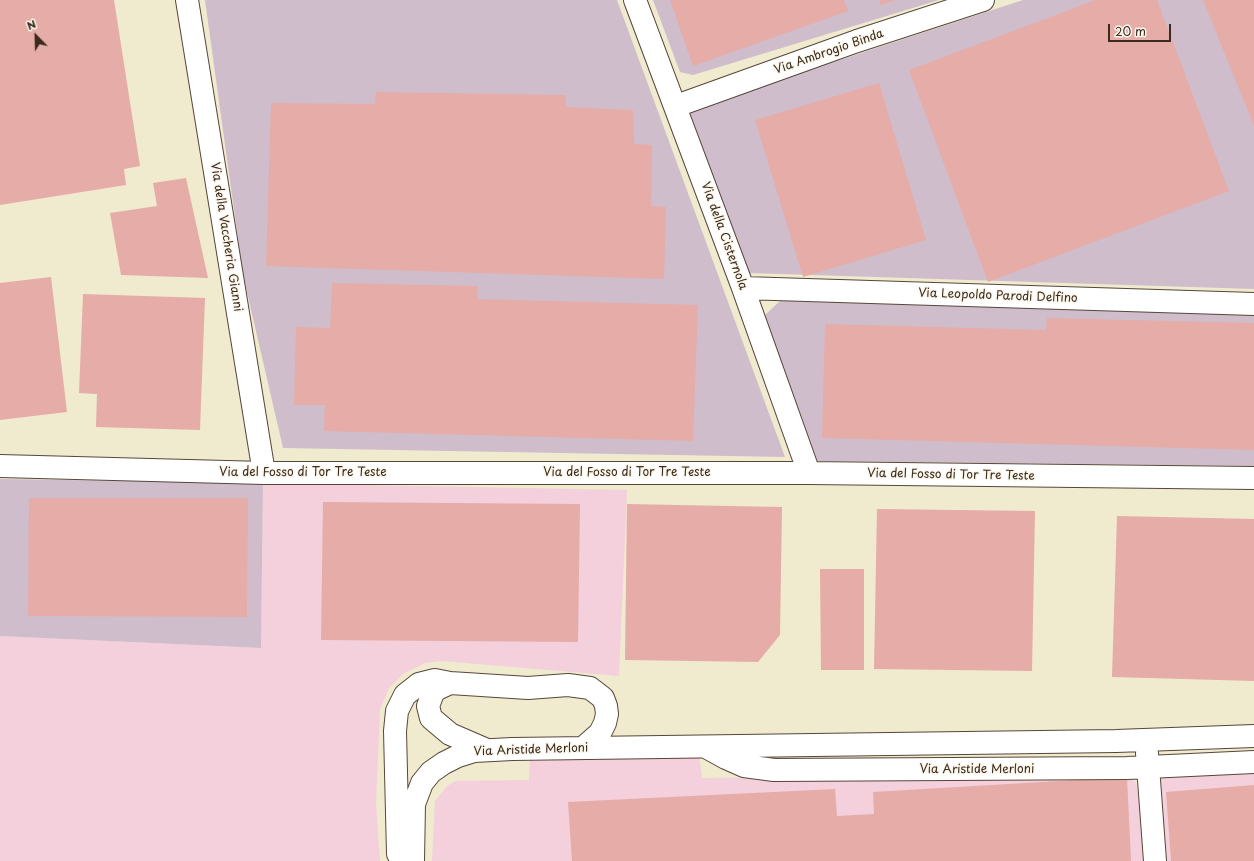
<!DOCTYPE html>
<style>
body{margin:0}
#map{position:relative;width:1254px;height:861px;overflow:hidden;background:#f0eacf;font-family:"Playpen Sans",sans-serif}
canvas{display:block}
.north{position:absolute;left:16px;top:16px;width:40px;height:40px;-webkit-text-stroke:3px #fbf7ec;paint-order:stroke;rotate:337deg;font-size:11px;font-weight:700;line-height:16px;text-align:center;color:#3b2a1e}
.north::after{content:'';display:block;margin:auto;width:14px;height:18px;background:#3b2a1e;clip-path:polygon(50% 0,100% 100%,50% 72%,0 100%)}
.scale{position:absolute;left:1108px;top:24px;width:63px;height:18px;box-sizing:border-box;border:2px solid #3b2a1e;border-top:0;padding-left:5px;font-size:12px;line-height:14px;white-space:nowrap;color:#3b2a1e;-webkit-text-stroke:3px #fbf7ec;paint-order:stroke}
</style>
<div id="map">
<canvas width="1254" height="861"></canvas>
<div class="north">N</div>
<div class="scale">20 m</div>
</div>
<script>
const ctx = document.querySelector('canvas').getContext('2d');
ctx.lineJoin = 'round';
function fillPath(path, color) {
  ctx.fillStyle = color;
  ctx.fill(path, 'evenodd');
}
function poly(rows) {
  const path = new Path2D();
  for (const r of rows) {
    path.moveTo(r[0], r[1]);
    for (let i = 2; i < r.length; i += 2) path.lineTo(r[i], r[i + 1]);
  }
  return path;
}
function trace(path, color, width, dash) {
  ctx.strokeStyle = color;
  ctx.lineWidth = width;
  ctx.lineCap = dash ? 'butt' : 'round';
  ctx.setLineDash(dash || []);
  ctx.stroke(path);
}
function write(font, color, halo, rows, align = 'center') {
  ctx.font = font + ' "Playpen Sans",sans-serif';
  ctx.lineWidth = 3;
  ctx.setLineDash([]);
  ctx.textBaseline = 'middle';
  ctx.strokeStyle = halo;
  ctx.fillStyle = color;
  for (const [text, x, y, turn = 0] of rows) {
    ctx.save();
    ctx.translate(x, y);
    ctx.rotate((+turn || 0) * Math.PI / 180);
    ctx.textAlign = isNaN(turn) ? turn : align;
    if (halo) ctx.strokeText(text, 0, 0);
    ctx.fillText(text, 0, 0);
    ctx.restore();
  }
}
fillPath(poly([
 [263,483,627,490,619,676,442,661,425,663,403,674,389,688,380,709,376,803,380,861,0,861,0,636,261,648],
 [699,755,702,778,1127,773,1136,783,1140,802,1144,861,432,861,435,801,447,786,456,781,529,780,530,761],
 [1254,768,1254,861,1162,861,1156,782,1165,772]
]), '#f4cfdc');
fillPath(poly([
 [205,0,617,0,785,457,283,448,243,275],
 [653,0,939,0,693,75,680,72],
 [1023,0,1254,0,1254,289,748,273,687,110],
 [781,300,1254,313,1254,466,815,461,765,315],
 [0,479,263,483,261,648,0,636]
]), '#d0bdcc');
fillPath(poly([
 [0,0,114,0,140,166,124,169,126,185,0,205],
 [670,0,844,0,848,11,693,66],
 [879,0,896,0,881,5],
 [1096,0,1157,0,1229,191,988,282,909,70],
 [1203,0,1254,0,1254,126],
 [879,83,926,240,803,277,755,120],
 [376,92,566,95,566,107,633,110,634,144,652,145,651,206,666,207,664,279,266,266,271,103,375,104],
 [186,178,208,278,121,275,110,213,157,206,153,183],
 [51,277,67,412,0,420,0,283],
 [332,283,478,286,477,299,698,305,693,441,324,431,325,405,294,405,296,327,330,328],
 [83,294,205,298,200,430,96,427,97,394,79,393],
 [1047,318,1254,323,1254,450,822,438,825,324,1046,330],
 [29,498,248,498,247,617,28,616],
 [323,502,580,504,578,642,321,640],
 [627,504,782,507,780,635,758,662,625,660],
 [877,509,1035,511,1032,671,874,669],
 [1117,516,1254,519,1254,681,1112,677],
 [820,569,864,569,864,670,821,670],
 [1127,777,1131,861,572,861,568,802,835,789,837,816,874,814,873,792],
 [1254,785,1254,861,1171,861,1166,792]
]), '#e5aca8');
const minor = poly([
 [187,0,264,473],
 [635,0,743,288,809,473],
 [676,106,857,41,983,0],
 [743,288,1254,304],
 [0,466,264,473,809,473,1254,478],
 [706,747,726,758,744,766,774,770,1127,768,1254,762],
 [487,750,450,734,431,718,428,706,433,693,437,689,450,683,528,688,568,685,590,688,603,698,606,706,607,714,605,723,600,733,583,748],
 [1147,753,1155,861],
 [398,854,395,731,397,711,405,695,419,684,435,680,450,683],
 [413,861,414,804,422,783,431,772,444,763,458,756,474,751,512,749,1116,741,1254,736]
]);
trace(minor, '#564739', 24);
trace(minor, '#fff', 22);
write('12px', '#3b2a1e', '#fbf7ec', [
 ["Via Ambrogio Binda",829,52,-19],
 ["Via della Cisternola",724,236,70],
 ["Via della Vaccheria Gianni",226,237,81],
 ["Via Leopoldo Parodi Delfino",998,296,2],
 ["Via del Fosso di Tor Tre Teste",303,473],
 ["Via del Fosso di Tor Tre Teste",627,473],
 ["Via del Fosso di Tor Tre Teste",951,475,1],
 ["Via Aristide Merloni",531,750,-2],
 ["Via Aristide Merloni",977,770]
]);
</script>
